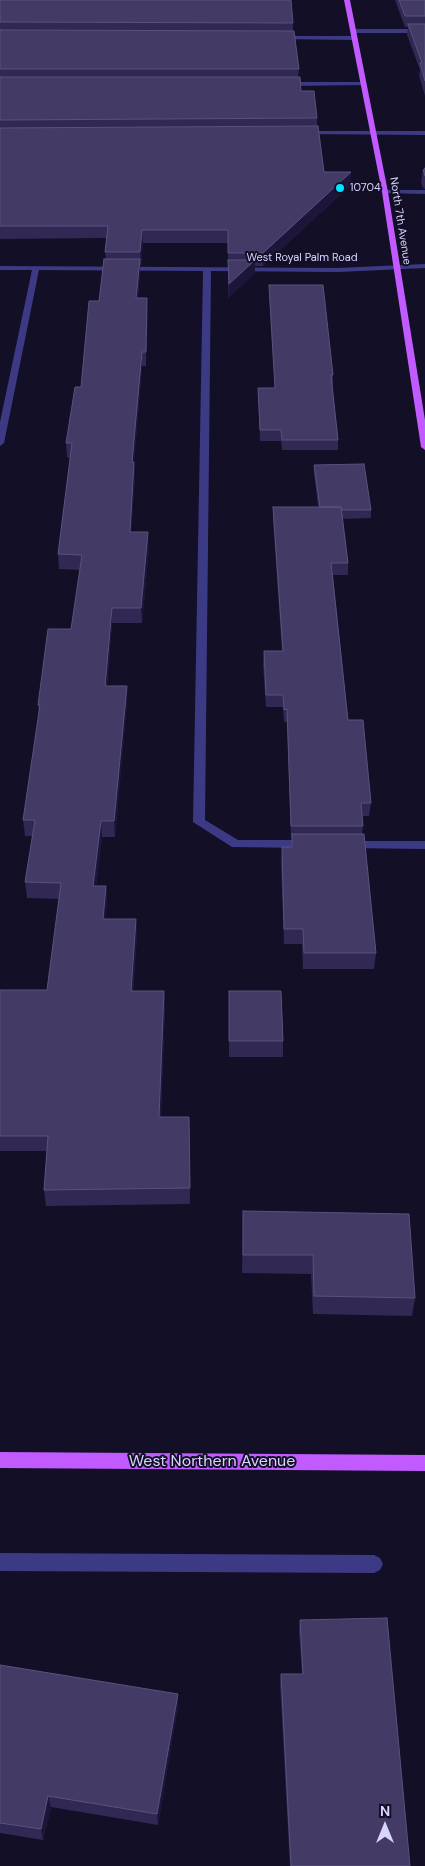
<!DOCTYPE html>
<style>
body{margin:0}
#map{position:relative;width:425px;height:1866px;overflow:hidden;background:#130f26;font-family:"DM Sans",sans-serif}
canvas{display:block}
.north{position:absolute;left:360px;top:1801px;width:50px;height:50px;-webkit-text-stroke:4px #130f26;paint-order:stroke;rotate:0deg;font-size:14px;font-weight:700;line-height:20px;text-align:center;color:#d9d4ff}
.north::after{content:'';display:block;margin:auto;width:18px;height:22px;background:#d9d4ff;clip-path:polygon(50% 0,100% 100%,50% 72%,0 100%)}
</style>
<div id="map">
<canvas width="425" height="1866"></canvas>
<div class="north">N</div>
</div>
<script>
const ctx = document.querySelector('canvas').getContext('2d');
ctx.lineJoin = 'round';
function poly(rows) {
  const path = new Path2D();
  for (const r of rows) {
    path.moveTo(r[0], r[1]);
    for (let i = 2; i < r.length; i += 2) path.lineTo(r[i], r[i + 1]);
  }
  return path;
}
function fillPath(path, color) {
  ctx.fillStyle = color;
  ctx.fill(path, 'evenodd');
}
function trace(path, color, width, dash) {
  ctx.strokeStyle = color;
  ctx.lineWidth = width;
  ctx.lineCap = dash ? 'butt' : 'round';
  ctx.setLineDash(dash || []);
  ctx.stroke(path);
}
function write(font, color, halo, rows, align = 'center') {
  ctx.font = font + ' "DM Sans",sans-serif';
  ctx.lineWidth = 4;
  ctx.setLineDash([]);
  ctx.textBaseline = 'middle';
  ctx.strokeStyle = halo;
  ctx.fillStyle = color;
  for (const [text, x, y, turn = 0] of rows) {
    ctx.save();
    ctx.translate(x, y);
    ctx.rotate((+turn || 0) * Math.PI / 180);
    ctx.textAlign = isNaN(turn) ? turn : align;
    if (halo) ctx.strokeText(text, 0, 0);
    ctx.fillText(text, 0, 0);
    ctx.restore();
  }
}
fillPath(poly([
 [425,29,425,33,354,33,351,31,354,29,425,29],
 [278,36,355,36,358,38,355,40,280,39,278,36],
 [365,82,367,85,285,86,282,84,285,82,365,82],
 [303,131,425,131,425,135,301,134,301,132,303,131],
 [385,190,425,190,425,194,383,193,383,191,385,190],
 [425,264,425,268,338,272,211,271,205,820,238,840,308,840,314,844,308,848,232,847,193,822,203,271,39,270,4,443,0,446,0,422,32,270,0,270,0,266,338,268,425,264],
 [350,841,425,841,425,849,346,848,344,845,350,841],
 [0,1553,374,1555,380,1558,383,1564,380,1570,374,1573,0,1571,0,1553]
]), '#3d3a85');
fillPath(poly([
 [344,0,350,0,388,192,425,420,425,450,421,447,382,192,344,0],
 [0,1452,425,1455,425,1471,0,1468,0,1452]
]), '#c25bff');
fillPath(poly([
 [0,0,293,23,293,31,299,69,298,77,301,91,317,118,317,126,324,172,351,172,351,185,263,266,255,266,255,273,228,298,228,243,143,243,141,265,140,265,140,272,138,298,147,298,146,366,142,366,134,462,135,477,131,532,149,547,142,623,112,623,107,686,127,702,115,837,102,837,96,886,106,886,107,902,105,919,136,919,137,935,133,991,164,991,165,1007,161,1117,189,1117,190,1204,46,1206,44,1190,47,1151,0,1151,0,990,47,990,59,899,27,898,25,882,33,836,25,836,23,820,39,717,38,705,71,629,80,570,59,569,58,554,70,458,67,457,66,443,81,387,99,301,106,259,105,252,107,238,0,239],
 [395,0,425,0,425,96,419,75,420,70,407,35,408,27,405,27],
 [425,168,425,189,423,188,421,182,423,170],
 [269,285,333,375,333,384,332,384,338,440,338,450,282,450,281,441,260,441,258,388,275,388,269,295],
 [314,465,371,510,371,518,343,519,348,563,348,575,333,575,348,720,371,803,369,816,362,816,363,826,362,834,376,953,374,969,303,969,302,944,284,944,281,863,282,847,291,847,292,838,291,838,287,722,284,722,283,707,266,707,263,664,264,651,282,651,273,519,273,507,318,507,314,473],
 [229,991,283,1041,283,1057,229,1057],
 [243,1211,415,1298,412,1316,313,1314,311,1274,242,1273],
 [300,1620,410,1866,290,1866,280,1683,281,1674,302,1674,299,1630],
 [0,1665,178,1694,178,1706,158,1825,51,1807,43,1840,0,1833]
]), '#312854');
fillPath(poly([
 [351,172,351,185,263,266,263,253],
 [142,230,143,243,141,265,140,252],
 [140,259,140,272,136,312,136,298],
 [255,260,255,273,228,298,229,284],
 [147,298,148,312,146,366,146,352],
 [142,352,142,366,133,477,132,462],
 [134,462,135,477,130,547,130,532],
 [148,532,149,547,142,623,141,608],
 [112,608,112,623,105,702,105,686],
 [127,686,127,702,115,837,114,821],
 [101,821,102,837,94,902,93,886],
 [106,886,107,902,104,934,103,919],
 [136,919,137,935,131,1006,131,991],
 [164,991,165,1007,160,1133,159,1117],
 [178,1694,178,1706,158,1825,157,1814],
 [48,1796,51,1807,43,1840,41,1829]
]), '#1d163a');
const building = poly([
 [0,0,291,0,293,23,0,22,0,0],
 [399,0,425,0,425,16,405,16,399,0],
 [408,24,425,24,425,81,420,63,422,63,408,24],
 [0,30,294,31,299,69,0,69,0,30],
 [0,77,300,77,301,91,314,91,317,118,0,120,0,77],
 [318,126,324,172,351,172,263,253,228,253,228,230,142,230,140,252,105,252,108,226,0,226,0,128,318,126],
 [425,168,425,176,423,170,425,168],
 [104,259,140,259,136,298,147,298,146,352,142,352,132,462,134,462,130,532,148,532,141,608,112,608,105,686,127,686,114,821,101,821,93,886,106,886,103,919,136,919,131,991,164,991,159,1117,189,1117,190,1188,44,1190,48,1136,0,1136,0,990,47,990,61,883,25,882,35,820,23,820,40,705,38,705,48,629,71,629,82,555,58,554,72,443,66,443,75,387,81,387,89,301,99,301,104,259],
 [228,260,255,260,229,284,228,260],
 [269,285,323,285,333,375,331,375,338,440,282,440,281,430,260,430,258,388,275,388,269,285],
 [364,464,371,510,342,510,341,507,320,507,314,465,364,464],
 [273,507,341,507,348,563,331,563,348,720,363,720,371,803,361,803,363,826,291,826,287,709,284,710,283,695,266,695,264,651,283,651,273,507],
 [292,834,364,834,376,953,304,953,303,929,284,929,282,847,292,847,292,834],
 [229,991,281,991,283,1041,229,1041,229,991],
 [243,1211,409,1214,415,1298,314,1296,313,1255,243,1255,243,1211],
 [387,1618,410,1866,291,1866,281,1674,303,1674,300,1620,387,1618],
 [0,1665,178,1694,157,1814,48,1796,41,1829,0,1823,0,1665]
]);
fillPath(building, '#433a66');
trace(building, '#5a527e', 1);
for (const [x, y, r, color] of [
 [340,188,5,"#00e5ff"]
]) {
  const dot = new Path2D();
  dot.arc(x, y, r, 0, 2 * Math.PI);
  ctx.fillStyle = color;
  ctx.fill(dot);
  trace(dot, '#130f26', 2);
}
write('11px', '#d9d4ff', '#130f26', [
 ["10704",350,188]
], 'left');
write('11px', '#d9d4ff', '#130f26', [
 ["North 7th Avenue",400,221,81],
 ["West Royal Palm Road",302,258]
]);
write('16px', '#d9d4ff', '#130f26', [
 ["West Northern Avenue",212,1462]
]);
</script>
